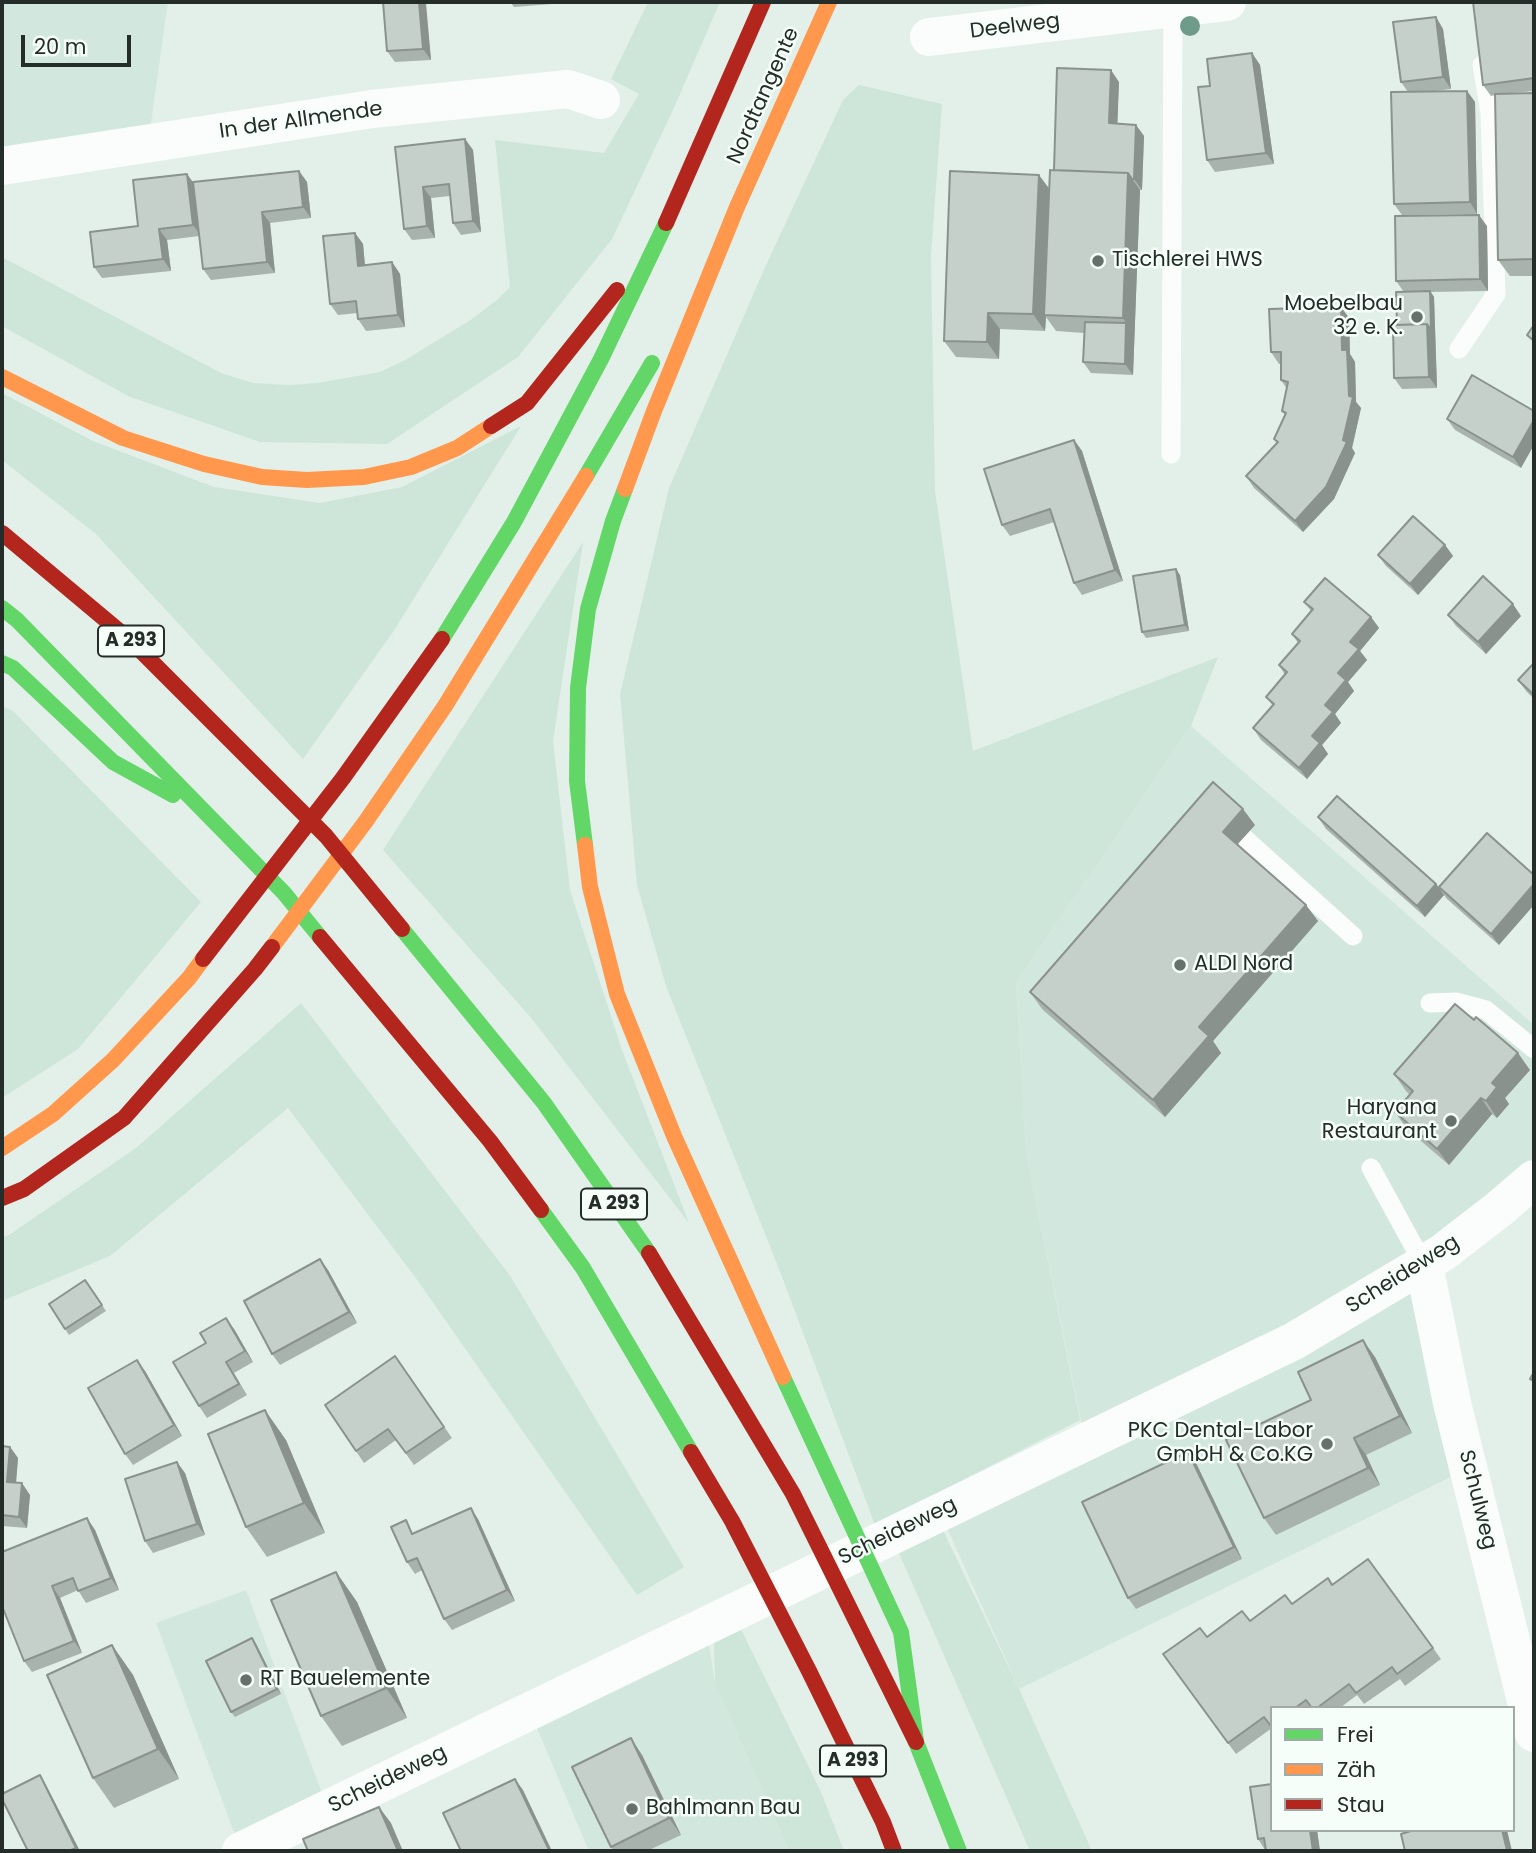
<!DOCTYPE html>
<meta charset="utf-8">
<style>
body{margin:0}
#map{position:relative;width:1536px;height:1853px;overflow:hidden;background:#e3f0e9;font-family:Poppins,sans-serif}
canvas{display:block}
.frame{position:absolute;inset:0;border:4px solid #242d29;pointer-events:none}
.legend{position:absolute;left:1270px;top:1706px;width:245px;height:126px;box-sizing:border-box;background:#f5fef9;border:2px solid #a1aaa6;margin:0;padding:9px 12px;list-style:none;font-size:21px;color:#242d29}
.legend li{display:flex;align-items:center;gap:14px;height:35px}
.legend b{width:35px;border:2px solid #a1aaa6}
.scale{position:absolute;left:21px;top:35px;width:110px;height:32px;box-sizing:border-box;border:4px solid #242d29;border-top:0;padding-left:9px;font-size:21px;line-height:24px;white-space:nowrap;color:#242d29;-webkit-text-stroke:5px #f5fef9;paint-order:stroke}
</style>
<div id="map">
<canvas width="1536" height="1853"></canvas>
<div class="frame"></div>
<ul class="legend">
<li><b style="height:9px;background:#63d668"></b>Frei</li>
<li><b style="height:9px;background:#ff974d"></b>Zäh</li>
<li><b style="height:9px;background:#b3261e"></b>Stau</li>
</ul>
<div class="scale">20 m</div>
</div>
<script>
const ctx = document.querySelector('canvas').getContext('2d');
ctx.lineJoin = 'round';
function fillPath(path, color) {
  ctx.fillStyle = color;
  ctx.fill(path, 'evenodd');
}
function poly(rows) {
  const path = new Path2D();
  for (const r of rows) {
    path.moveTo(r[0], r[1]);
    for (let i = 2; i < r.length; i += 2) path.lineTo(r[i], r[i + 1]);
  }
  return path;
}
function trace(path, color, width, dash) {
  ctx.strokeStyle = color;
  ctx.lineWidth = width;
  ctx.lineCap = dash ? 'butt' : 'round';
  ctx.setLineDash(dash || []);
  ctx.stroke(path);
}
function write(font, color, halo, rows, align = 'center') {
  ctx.font = font + ' Poppins,sans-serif';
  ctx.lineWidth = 5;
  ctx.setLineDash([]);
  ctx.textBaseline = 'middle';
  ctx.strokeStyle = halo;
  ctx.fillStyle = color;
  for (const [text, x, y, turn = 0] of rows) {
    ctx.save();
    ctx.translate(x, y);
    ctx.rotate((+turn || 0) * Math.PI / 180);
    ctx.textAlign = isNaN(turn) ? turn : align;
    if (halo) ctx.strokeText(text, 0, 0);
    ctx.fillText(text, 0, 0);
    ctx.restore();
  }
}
fillPath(poly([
 [2,2,168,2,148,144,2,166],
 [1191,726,1534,1025,1534,1177,1424,1265,1469,1468,1019,1689,940,1512,1085,1441,1026,1153,1016,983],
 [246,1590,328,1809,278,1834,285,1851,241,1851,156,1623],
 [706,1627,715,1683,789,1851,589,1851,530,1712]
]), '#d2e7dd');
fillPath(poly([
 [648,2,720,2,673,110,612,239,518,357,387,444,260,442,128,396,2,326,2,257,221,373,253,383,290,385,318,383,380,372,405,360,469,321,497,300,510,287,495,140,604,153,639,94,611,79],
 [859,85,942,104,931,255,935,491,973,751,1218,657,1191,726,1016,983,1026,1153,1080,1420,875,1525,779,1269,666,986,637,885,620,694,669,488,766,265,843,100],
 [2,393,93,441,214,487,320,503,402,487,521,426,393,632,303,759,96,534,2,460],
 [583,542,553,741,570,890,622,1050,689,1223,532,1019,383,850],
 [2,706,13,711,201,902,78,1049,2,1098],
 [301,1003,511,1277,684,1567,637,1595,418,1281,288,1108,110,1256,2,1301,2,1237,9,1235,136,1148],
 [942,1528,1019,1689,1092,1851,1030,1851,895,1544],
 [736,1619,821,1792,844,1851,789,1851,715,1683,714,1640]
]), '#cde6d9');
trace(poly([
 [1459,349,1496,294,1490,113,1482,65],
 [1171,454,1173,9],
 [1243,837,1353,936],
 [1430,1003,1456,1002,1486,1010,1534,1049],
 [1371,1168,1424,1265]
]), '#fbfdfc', 19);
trace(poly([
 [929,37,1227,2],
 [2,166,372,109,568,89,601,100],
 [1424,1265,1452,1403,1534,1733],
 [241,1851,1294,1341,1442,1253,1499,1209,1534,1179]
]), '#fbfdfc', 38);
trace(poly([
 [586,476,652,363],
 [2,608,17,620,284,893,320,937],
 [442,639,514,522,601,359,666,223],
 [2,663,13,668,113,762,173,795],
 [585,845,577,781,578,688,588,609,613,521,625,489],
 [402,929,544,1103,649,1253],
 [541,1210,583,1268,691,1452],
 [783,1377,901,1632,916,1741],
 [916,1742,959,1851]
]), '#63d668', 16);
trace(poly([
 [2,377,123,438,204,464,262,477,307,480,364,477,411,467,457,448,491,426],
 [625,489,654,411,737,207,829,2],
 [585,845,590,887,617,994,674,1136,783,1377],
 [272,947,366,821,445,706,586,476],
 [2,1148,53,1114,113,1060,189,978,203,959]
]), '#ff974d', 16);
trace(poly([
 [666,223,763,2],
 [491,426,527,403,617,290],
 [2,533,131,641,326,836,402,929],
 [320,937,490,1141,541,1210],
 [203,959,343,778,442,639],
 [2,1198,24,1189,124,1118,255,969,272,947],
 [649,1253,793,1494,916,1742],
 [691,1452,732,1521,809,1671,883,1822,894,1851]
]), '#b3261e', 16);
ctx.fillStyle = '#6e9b8a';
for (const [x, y] of [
 [1190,26]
]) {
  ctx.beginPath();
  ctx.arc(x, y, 10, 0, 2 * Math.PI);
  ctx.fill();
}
fillPath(poly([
 [383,2,425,2,431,60,395,62,387,51],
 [510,2,552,2,552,4,514,7],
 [1534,2,1534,91,1512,93,1534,93,1534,276,1510,276,1498,260,1495,95,1491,96,1483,85],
 [1436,17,1443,29,1451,89,1427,92,1467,91,1475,102,1477,214,1402,215,1394,204,1408,92,1401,82],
 [1252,53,1260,65,1274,164,1215,172,1207,160,1210,86],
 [1119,82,1117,124,1136,125,1144,136,1142,190,1140,190,1133,375,1091,373,1083,362,1084,333,1056,331,1046,317,1045,331,1000,329,999,359,956,357,944,341,1049,189,1054,170],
 [465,139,473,150,481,232,461,235,453,223,450,196,431,198,435,238,412,240,404,229,395,147],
 [299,171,307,182,311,218,270,223,275,273,211,280,203,269,199,236,167,240,171,271,102,278,94,267,138,226,193,183],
 [1487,226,1488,291,1431,292,1434,297,1437,388,1402,389,1394,378,1397,325,1404,292,1396,281],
 [355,233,363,244,365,265,392,262,400,274,405,327,366,331,358,319,358,313,338,315,330,304],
 [1341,307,1349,318,1350,354,1355,362,1356,402,1361,408,1352,448,1355,453,1334,499,1303,532,1254,488,1246,476,1277,443,1274,439,1285,415,1282,411,1287,389,1281,380,1281,364,1279,364,1271,352],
 [1472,375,1521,468,1455,430,1447,419],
 [1074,440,1082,451,1123,581,1082,595,1074,583,1054,522,1010,536,1002,525],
 [1445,545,1453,556,1418,595,1386,566,1378,555],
 [1180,575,1189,631,1146,638,1142,632],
 [1304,602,1371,617,1379,628,1360,651,1367,660,1348,682,1354,691,1335,714,1341,723,1322,745,1328,754,1307,779,1261,740,1253,728,1273,706,1266,697,1285,675,1279,665,1298,643,1292,634,1311,611],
 [1448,615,1521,616,1486,654,1456,626],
 [1534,663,1534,699,1526,691,1518,680],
 [1318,817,1436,884,1439,887,1487,833,1499,945,1447,899,1444,895,1425,917,1326,829],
 [1255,825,1237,845,1318,921,1213,1041,1221,1053,1165,1117,1042,1009,1030,992],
 [1530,1070,1505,1098,1509,1104,1497,1118,1492,1114,1449,1165,1407,1129,1395,1112,1410,1095,1406,1091,1394,1074],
 [320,1259,328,1270,357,1323,280,1365,272,1354],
 [85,1280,106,1311,69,1335,49,1304],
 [234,1329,253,1362,234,1373,247,1395,207,1418,199,1406],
 [395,1356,452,1438,414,1465,396,1440,364,1463,325,1405],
 [1375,1357,1412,1433,1366,1455,1380,1485,1276,1535,1264,1518,1311,1400],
 [145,1371,182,1436,133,1465,125,1454],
 [286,1440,325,1533,267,1557,246,1527],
 [2,1446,10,1447,18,1458,16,1483,30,1495,27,1528,2,1526],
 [1196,1463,1242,1559,1136,1609,1128,1598],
 [185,1473,205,1535,153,1553,145,1541],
 [87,1518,95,1530,119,1590,86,1603,78,1590,60,1598,82,1653,32,1672,24,1661,2,1606],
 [478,1519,515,1601,452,1630,444,1619,422,1570,415,1574,407,1562,415,1533],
 [336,1572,357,1602,407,1718,342,1746,321,1716],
 [1333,1585,1433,1648,1441,1659,1405,1686,1400,1679,1364,1704,1357,1695,1340,1708,1272,1708,1272,1728,1236,1754,1163,1654,1292,1604],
 [252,1638,256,1644,281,1694,235,1717,231,1712],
 [112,1645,133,1675,179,1779,114,1808,93,1778],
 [642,1755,681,1835,647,1851,614,1851,611,1847],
 [1272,1830,1317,1830,1320,1851,1265,1850,1258,1839]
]), '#a9b3ae');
fillPath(poly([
 [419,2,426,3,431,60,423,49],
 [1436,17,1443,29,1451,89,1443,77],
 [1252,53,1260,65,1274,164,1266,153],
 [1111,70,1119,82,1117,135,1109,123],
 [1467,91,1475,102,1477,214,1470,202],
 [1136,125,1144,136,1142,190,1134,179],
 [465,139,473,150,481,232,473,221],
 [299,171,307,182,311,218,303,207],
 [1128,173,1140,190,1133,375,1125,364,1126,323,1123,318],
 [187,174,195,185,201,236,193,225],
 [1039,175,1051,191,1044,315,1046,317,1045,331,1033,314],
 [423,187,431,198,435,238,427,226],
 [262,212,270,223,275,273,267,262],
 [1479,215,1487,226,1488,291,1480,279],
 [159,229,167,240,171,271,163,259],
 [355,233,363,244,366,278,358,266],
 [392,262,400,274,405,327,398,315],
 [1430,291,1434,297,1437,388,1429,377,1427,324],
 [1341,307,1349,318,1350,354,1355,362,1356,402,1361,408,1352,448,1355,453,1334,499,1303,532,1295,521,1343,440,1349,396,1342,350],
 [988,313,1000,329,999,359,987,342],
 [1534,420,1534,445,1521,468,1513,457],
 [1074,440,1082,451,1123,581,1115,570],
 [1445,545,1453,556,1418,595,1410,584],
 [1176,569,1180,575,1189,631,1185,625],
 [1513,604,1521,616,1486,654,1478,642],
 [1371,617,1379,628,1360,651,1367,660,1348,682,1354,691,1335,714,1341,723,1322,745,1328,754,1307,779,1299,768,1350,642],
 [1243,809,1255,825,1234,848,1223,832],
 [1436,884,1444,895,1425,917,1417,906],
 [1534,884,1534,905,1499,945,1491,934],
 [1306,905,1318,921,1213,1041,1221,1053,1165,1117,1153,1100,1199,1027],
 [1518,1053,1530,1070,1505,1098,1509,1104,1497,1118,1486,1101,1492,1083],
 [1481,1098,1492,1114,1449,1165,1437,1149],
 [320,1259,328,1270,357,1323,349,1312],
 [226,1318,234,1329,253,1362,245,1351],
 [1363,1340,1375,1357,1412,1433,1400,1416],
 [137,1360,145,1371,182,1436,174,1425],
 [265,1410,286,1440,325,1533,304,1503],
 [1354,1438,1366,1455,1380,1485,1368,1468],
 [10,1447,18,1458,15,1494,7,1482],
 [1188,1452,1196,1463,1242,1559,1234,1547],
 [177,1462,185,1473,205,1535,197,1524],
 [22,1483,30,1495,27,1528,19,1517],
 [471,1508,478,1519,515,1601,507,1590],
 [87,1518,95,1530,119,1590,111,1578],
 [336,1572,357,1602,407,1718,386,1688],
 [52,1586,60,1598,82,1653,74,1641],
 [252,1638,256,1644,281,1694,277,1689],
 [112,1645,133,1675,179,1779,158,1749],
 [631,1738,642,1755,681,1835,669,1818],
 [40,1775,47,1787,80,1851,78,1851,76,1848],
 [515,1779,523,1790,552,1851,549,1850],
 [379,1807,391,1823,403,1851,398,1851],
 [1310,1830,1317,1830,1320,1851,1313,1851],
 [1502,1830,1507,1830,1512,1851,1508,1851,1507,1850]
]), '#8a928d');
const building = poly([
 [383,2,419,2,423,49,387,51,383,2],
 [1473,2,1534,2,1534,78,1483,85,1473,2],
 [1436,17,1443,77,1401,82,1393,22,1436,17],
 [1252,53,1266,153,1207,160,1198,87,1210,86,1207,59,1252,53],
 [1057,68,1111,70,1109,123,1136,125,1134,179,1132,179,1128,173,1054,170,1057,68],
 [1467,91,1470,202,1394,204,1391,92,1467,91],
 [1534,93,1534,259,1498,260,1495,94,1534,93],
 [465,139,473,221,453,223,449,184,423,187,427,226,404,229,395,147,465,139],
 [1050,170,1128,173,1123,318,1044,315,1050,170],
 [299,171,303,207,262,212,267,262,203,269,193,182,299,171],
 [950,171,1039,175,1033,314,988,313,987,342,944,341,950,171],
 [187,174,193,225,159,229,163,259,94,267,90,232,138,226,133,180,187,174],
 [1479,215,1480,279,1396,281,1395,216,1479,215],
 [355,233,358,266,392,262,398,315,358,319,356,301,330,304,323,236,355,233],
 [1430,291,1431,330,1427,324,1397,325,1396,292,1430,291],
 [1341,307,1342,350,1347,350,1349,396,1353,397,1343,440,1347,442,1326,487,1295,521,1246,476,1278,442,1274,439,1286,413,1282,411,1288,382,1281,380,1281,352,1271,352,1269,309,1341,307],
 [1085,322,1126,323,1125,364,1083,362,1085,322],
 [1427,324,1429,377,1394,378,1393,325,1427,324],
 [1534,325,1534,341,1527,335,1534,325],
 [1472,375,1534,411,1534,420,1513,457,1447,419,1472,375],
 [1074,440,1115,570,1074,583,1050,509,1002,525,984,469,1074,440],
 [1413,516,1445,545,1410,584,1378,555,1413,516],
 [1176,569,1185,625,1142,632,1133,576,1176,569],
 [1483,576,1513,604,1478,642,1448,615,1483,576],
 [1325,578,1371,617,1350,642,1359,649,1338,673,1346,680,1325,705,1333,712,1312,736,1320,743,1299,768,1253,728,1274,704,1266,697,1287,672,1279,665,1300,641,1292,634,1313,609,1304,602,1325,578],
 [1534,663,1534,695,1518,680,1534,663],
 [1213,782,1243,809,1223,832,1306,905,1199,1027,1209,1036,1153,1100,1030,992,1213,782],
 [1337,796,1436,884,1417,906,1318,817,1337,796],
 [1487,833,1534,875,1534,884,1491,934,1439,887,1487,833],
 [1455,1004,1474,1020,1476,1017,1518,1053,1492,1083,1497,1087,1486,1101,1481,1098,1437,1149,1395,1112,1413,1091,1394,1074,1455,1004],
 [320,1259,349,1312,272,1354,244,1301,320,1259],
 [85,1280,102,1305,65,1329,49,1304,85,1280],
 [226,1318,245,1351,226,1362,239,1384,199,1406,173,1362,206,1343,200,1333,226,1318],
 [1363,1340,1400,1416,1354,1438,1368,1468,1264,1518,1226,1440,1311,1400,1298,1372,1363,1340],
 [395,1356,444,1427,406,1453,388,1429,356,1451,325,1405,395,1356],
 [137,1360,174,1425,125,1454,88,1388,137,1360],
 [1534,1372,1534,1381,1530,1379,1534,1372],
 [265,1410,304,1503,246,1527,208,1434,265,1410],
 [2,1446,10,1447,7,1482,22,1483,19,1517,2,1515,2,1446],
 [1188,1452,1234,1547,1128,1598,1082,1502,1188,1452],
 [177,1462,197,1524,145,1541,125,1479,177,1462],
 [471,1508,507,1590,444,1619,417,1558,407,1562,391,1527,406,1520,412,1534,471,1508],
 [87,1518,111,1578,78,1591,73,1578,52,1586,74,1641,24,1661,2,1606,2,1552,87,1518],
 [1368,1559,1433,1648,1397,1674,1392,1667,1356,1693,1349,1684,1317,1708,1312,1708,1306,1700,1295,1708,1272,1708,1272,1725,1271,1726,1264,1717,1228,1743,1163,1654,1200,1628,1207,1637,1242,1611,1250,1621,1285,1595,1292,1604,1328,1578,1332,1585,1368,1559],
 [336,1572,386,1688,321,1716,271,1600,336,1572],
 [252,1638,277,1689,231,1712,206,1661,252,1638],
 [112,1645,158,1749,93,1778,47,1675,112,1645],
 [631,1738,669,1818,611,1847,572,1767,631,1738],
 [40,1775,76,1848,69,1851,28,1851,2,1799,2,1794,40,1775],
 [515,1779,549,1850,546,1851,461,1851,443,1813,515,1779],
 [1272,1784,1272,1830,1310,1830,1313,1851,1266,1851,1264,1838,1258,1839,1250,1787,1272,1784],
 [379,1807,398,1851,308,1851,303,1839,379,1807],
 [1414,1830,1502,1830,1507,1850,1503,1851,1405,1851,1401,1834,1414,1830]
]);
fillPath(building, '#c5d0ca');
trace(building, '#8a928d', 2);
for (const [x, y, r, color] of [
 [1098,261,7,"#67716c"],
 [1417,317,7,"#67716c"],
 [1180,965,7,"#67716c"],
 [1451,1121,7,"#67716c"],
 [1327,1444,7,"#67716c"],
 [246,1680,7,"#67716c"],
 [632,1809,7,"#67716c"]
]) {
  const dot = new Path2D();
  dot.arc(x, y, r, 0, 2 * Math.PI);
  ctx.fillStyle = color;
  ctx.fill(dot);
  trace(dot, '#f5fef9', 2.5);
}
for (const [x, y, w] of [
 [131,641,66],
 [614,1204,66],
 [853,1761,66]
]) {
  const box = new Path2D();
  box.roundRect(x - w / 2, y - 15.5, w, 31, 5);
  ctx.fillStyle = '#f5fef9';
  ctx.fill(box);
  trace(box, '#242d29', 2);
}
write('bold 19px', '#242d29', null, [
 ["A 293",131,641],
 ["A 293",614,1204],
 ["A 293",853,1761]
]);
write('21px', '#242d29', '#f5fef9', [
 ["Deelweg",1015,27,-7],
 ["Nordtangente",764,96,-66],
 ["In der Allmende",301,121,-8],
 ["Scheideweg",1403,1275,-32],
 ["Schulweg",1477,1500,76],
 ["Scheideweg",898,1532,-26],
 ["Scheideweg",388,1780,-26]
]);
write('21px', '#242d29', '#f5fef9', [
 ["Tischlerei HWS",1112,261],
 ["Moebelbau",1403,305,"right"],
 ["32 e. K.",1403,329,"right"],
 ["ALDI Nord",1194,965],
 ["Haryana",1437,1109,"right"],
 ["Restaurant",1437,1133,"right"],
 ["PKC Dental-Labor",1313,1432,"right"],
 ["GmbH & Co.KG",1313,1456,"right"],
 ["RT Bauelemente",260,1680],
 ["Bahlmann Bau",646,1809]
], 'left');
</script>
